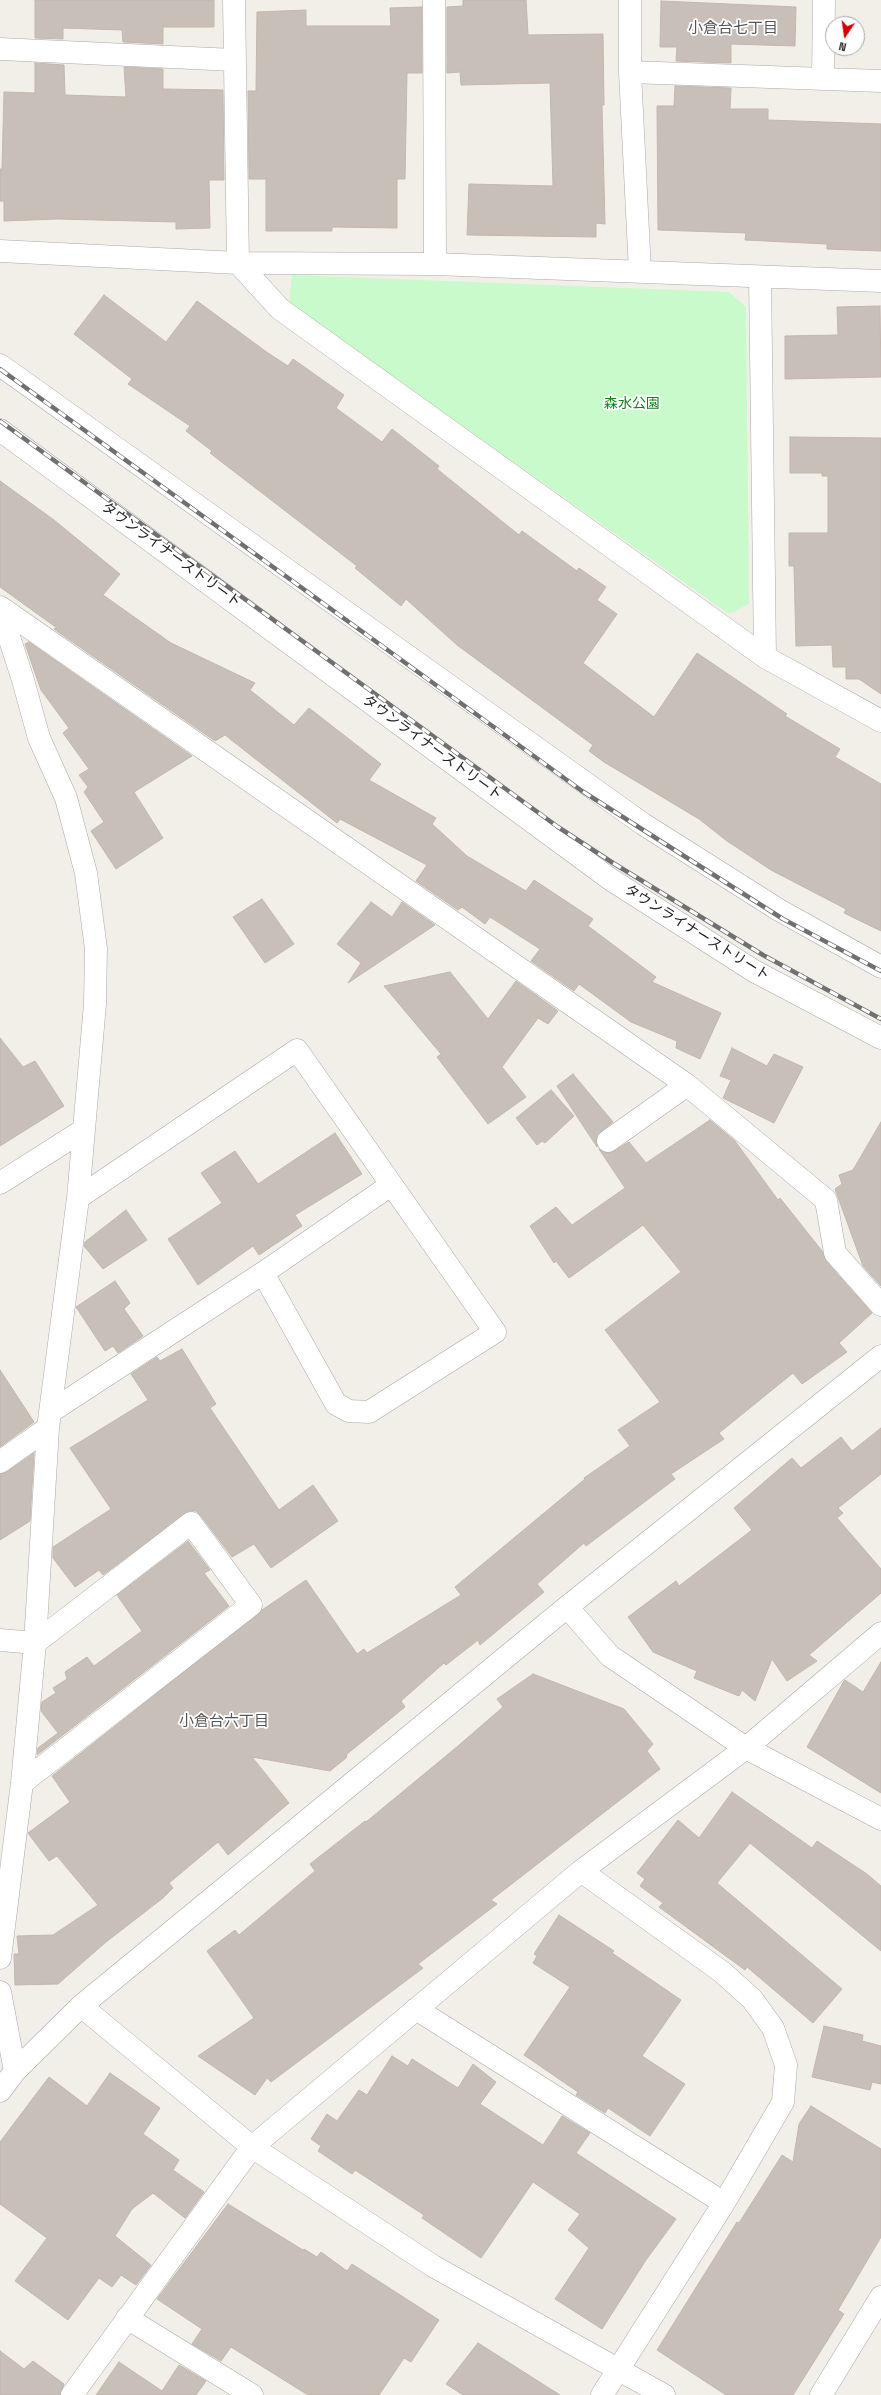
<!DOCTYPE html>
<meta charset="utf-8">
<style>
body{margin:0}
#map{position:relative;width:881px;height:2395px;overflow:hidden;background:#f2efe9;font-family:"Space Grotesk",sans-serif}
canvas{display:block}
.north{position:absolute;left:825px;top:16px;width:40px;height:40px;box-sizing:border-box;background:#fff;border:1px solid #a7a7a7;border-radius:50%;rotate:193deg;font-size:11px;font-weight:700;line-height:16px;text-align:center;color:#222}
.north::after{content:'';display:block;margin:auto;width:14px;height:18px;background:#d40000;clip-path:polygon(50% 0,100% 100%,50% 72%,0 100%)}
</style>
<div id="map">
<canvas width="881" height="2395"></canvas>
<div class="north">N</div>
</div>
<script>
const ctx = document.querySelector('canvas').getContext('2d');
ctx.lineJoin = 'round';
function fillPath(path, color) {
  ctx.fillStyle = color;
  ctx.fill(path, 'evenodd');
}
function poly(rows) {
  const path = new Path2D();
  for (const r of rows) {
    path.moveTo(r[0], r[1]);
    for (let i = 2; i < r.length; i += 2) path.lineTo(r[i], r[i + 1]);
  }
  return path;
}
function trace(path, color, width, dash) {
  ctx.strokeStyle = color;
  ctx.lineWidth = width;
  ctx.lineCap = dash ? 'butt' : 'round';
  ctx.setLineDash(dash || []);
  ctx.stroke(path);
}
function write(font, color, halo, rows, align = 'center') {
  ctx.font = font + ' "Space Grotesk","Noto Sans JP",sans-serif';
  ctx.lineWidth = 3.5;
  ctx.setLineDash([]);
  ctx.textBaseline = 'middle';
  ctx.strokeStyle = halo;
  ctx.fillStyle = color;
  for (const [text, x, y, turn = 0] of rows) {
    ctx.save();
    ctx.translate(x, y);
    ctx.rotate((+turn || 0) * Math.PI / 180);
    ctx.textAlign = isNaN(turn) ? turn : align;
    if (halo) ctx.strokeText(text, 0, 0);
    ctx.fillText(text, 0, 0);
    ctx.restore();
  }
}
fillPath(poly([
 [292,275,729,292,746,307,749,604,729,614,289,304]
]), '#c8facc');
const building = poly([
 [35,0,214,0,214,27,163,27,163,44,123,42,122,30,63,28,63,39,35,38,35,0],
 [463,0,526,0,528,35,603,34,604,105,602,105,605,224,596,223,596,237,467,235,469,184,553,186,550,83,461,85,460,72,447,73,447,7,463,6,463,0],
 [661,1,796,7,795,46,731,44,731,63,676,61,677,47,660,47,661,1],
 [422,7,422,73,407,73,405,179,397,179,397,228,332,227,332,231,266,231,266,179,249,179,248,91,256,91,257,12,306,10,306,26,391,26,390,8,422,7],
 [35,63,64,65,65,95,126,97,124,67,163,69,163,89,223,90,224,180,209,180,210,228,176,229,176,222,58,219,4,221,4,201,0,201,0,169,2,169,4,92,35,93,35,63],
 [675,86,731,88,730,109,768,109,768,120,881,124,881,251,827,249,827,244,745,240,746,233,658,230,657,106,674,106,675,86],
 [104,295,166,342,197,301,268,353,288,366,293,359,344,395,336,408,382,442,392,429,439,466,437,469,519,535,522,531,577,571,579,568,606,587,597,600,617,614,583,663,654,717,697,653,787,714,785,716,840,749,835,757,881,784,881,931,844,913,846,909,771,870,727,841,699,819,604,762,589,751,593,745,457,645,406,599,401,606,355,568,357,566,210,453,212,451,186,431,190,426,128,384,132,379,74,334,104,295],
 [880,306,881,377,785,379,785,336,838,335,837,307,880,306],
 [790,437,881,438,881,694,859,679,846,679,846,667,833,667,832,645,796,646,794,566,789,566,789,533,828,533,828,476,822,476,822,473,790,473,790,437],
 [0,481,54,520,120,574,103,595,171,643,255,683,250,690,294,725,309,708,381,764,369,780,436,818,432,824,467,856,526,891,534,880,593,919,588,926,656,977,652,982,721,1013,700,1059,676,1048,677,1041,631,1022,579,984,574,991,531,961,540,949,490,917,485,924,462,907,458,910,416,881,427,865,340,819,337,823,225,735,215,741,54,629,57,628,0,587,0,481],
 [29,642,192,756,134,792,163,838,116,869,91,831,104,822,84,792,88,787,79,775,89,769,63,733,69,728,41,690,25,644,29,642],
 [262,899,294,944,265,963,233,917,262,899],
 [371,902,392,917,402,902,435,925,348,983,361,963,337,944,371,902],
 [450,972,488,1019,516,981,558,1011,548,1024,538,1018,502,1067,526,1097,488,1124,437,1057,441,1054,384,986,450,972],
 [0,1038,23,1067,35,1061,64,1106,0,1146,0,1038],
 [732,1048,767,1066,774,1054,803,1067,774,1123,723,1098,731,1080,720,1076,732,1048],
 [573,1074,613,1122,597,1135,597,1147,557,1086,573,1074],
 [551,1090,574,1116,545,1143,542,1141,537,1145,516,1118,551,1090],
 [710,1120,735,1141,778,1200,780,1198,822,1251,826,1261,872,1313,839,1343,847,1352,802,1384,793,1373,719,1433,724,1439,671,1474,675,1479,586,1546,584,1543,537,1584,544,1592,480,1645,478,1640,446,1665,444,1663,401,1701,405,1707,347,1754,346,1758,330,1771,252,1757,289,1803,228,1855,218,1842,169,1883,173,1888,163,1898,106,1942,58,1984,15,1985,14,1954,19,1954,17,1936,53,1935,98,1905,57,1856,49,1861,28,1833,70,1802,52,1776,262,1610,306,1580,357,1654,364,1649,367,1653,461,1595,455,1587,585,1479,584,1478,630,1446,618,1430,660,1402,605,1330,681,1272,643,1225,569,1278,556,1261,554,1263,530,1226,556,1207,572,1225,625,1188,599,1149,610,1153,629,1142,646,1163,710,1120],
 [881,1122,881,1286,863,1266,835,1189,842,1184,839,1175,853,1170,881,1122],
 [335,1133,362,1174,295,1215,302,1226,259,1255,253,1246,198,1285,168,1239,222,1203,201,1173,235,1151,258,1184,335,1133],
 [126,1210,147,1240,103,1269,84,1246,85,1242,126,1210],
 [115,1281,130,1303,124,1309,143,1336,118,1353,113,1346,105,1351,76,1307,115,1281],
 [182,1349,216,1404,210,1408,279,1510,313,1485,338,1521,271,1568,254,1544,232,1557,201,1516,196,1511,189,1511,103,1575,99,1570,75,1587,53,1558,53,1547,111,1509,70,1448,148,1400,131,1374,157,1357,160,1361,182,1349],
 [0,1370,34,1422,0,1447,0,1370],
 [881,1428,881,1474,838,1508,843,1513,837,1518,881,1569,881,1593,809,1655,817,1661,787,1681,772,1659,755,1701,742,1690,739,1696,694,1678,697,1671,653,1652,628,1617,676,1581,679,1586,752,1530,734,1508,792,1458,801,1468,841,1437,852,1451,881,1428],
 [34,1453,30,1521,0,1540,0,1474,7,1472,34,1453],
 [188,1541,210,1570,204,1573,229,1606,37,1755,38,1748,58,1733,41,1711,42,1702,56,1693,53,1688,67,1679,65,1672,87,1657,94,1666,142,1631,117,1595,188,1541],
 [881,1662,881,1793,807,1747,844,1681,845,1680,863,1692,881,1662],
 [533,1674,624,1709,653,1744,647,1751,660,1769,491,1900,497,1904,418,1964,423,1968,271,2082,267,2078,255,2095,198,2056,254,2018,207,1951,235,1930,239,1935,315,1871,310,1864,365,1821,366,1822,458,1746,503,1707,497,1699,533,1674],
 [732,1792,812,1848,817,1841,867,1874,881,1886,881,1951,750,1843,717,1883,842,1989,813,2023,747,1967,745,1970,659,1907,663,1903,640,1886,645,1879,637,1873,678,1820,699,1838,732,1792],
 [559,1915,614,1951,612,1953,681,2000,642,2056,685,2084,650,2136,608,2108,605,2113,576,2095,578,2092,524,2055,570,1987,533,1963,537,1956,534,1954,559,1915],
 [824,2026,863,2035,862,2041,881,2046,881,2084,872,2082,870,2090,812,2077,824,2026],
 [392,2056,408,2066,412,2059,458,2088,473,2064,496,2082,480,2104,543,2145,562,2116,590,2133,576,2153,676,2219,646,2260,602,2329,555,2299,589,2248,568,2230,580,2214,533,2182,481,2258,422,2218,424,2215,355,2170,352,2174,318,2151,321,2146,311,2139,327,2114,337,2121,359,2090,367,2095,392,2056],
 [110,2073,160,2108,143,2134,179,2160,173,2170,204,2192,185,2218,153,2193,132,2209,115,2236,151,2265,136,2285,121,2275,112,2287,99,2278,68,2320,15,2281,47,2238,0,2204,0,2142,49,2077,87,2106,110,2073],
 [811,2106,881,2149,881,2237,838,2310,844,2314,793,2395,726,2395,657,2350,737,2222,739,2223,782,2155,793,2162,799,2124,811,2106],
 [228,2204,303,2250,304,2249,317,2257,321,2252,347,2271,352,2264,439,2320,411,2362,404,2358,379,2395,308,2395,231,2347,221,2361,192,2344,202,2329,157,2299,228,2204],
 [478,2343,560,2395,463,2395,446,2384,478,2343],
 [0,2351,24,2369,33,2361,64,2384,60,2395,0,2395,0,2351],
 [119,2362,162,2391,179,2365,206,2381,196,2395,96,2395,119,2362]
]);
fillPath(building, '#c7bfb8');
trace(building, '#c4b6ab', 1);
const minor = poly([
 [234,0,238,263,280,309,765,657,881,721],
 [434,0,435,264],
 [630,0,630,72,640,272],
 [0,49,234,60],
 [630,72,881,81],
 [823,79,824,0],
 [0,251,238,263,435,264,881,281],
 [760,277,765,657],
 [0,365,643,824,779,910,881,967],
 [0,430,610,879,754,971,881,1038],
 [0,607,687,1085,826,1200,835,1253,881,1305],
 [0,609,23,680,39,738,66,798,86,873,96,949,95,1004,78,1198,48,1428,35,1643,22,1783,0,1958],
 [608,1141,687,1085],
 [0,1183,82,1131],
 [78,1198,297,1050,495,1332,369,1412,349,1411,336,1404,263,1273],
 [50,1412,263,1273,391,1185],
 [0,1462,48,1428],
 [567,1607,610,1656,746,1748,881,1819],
 [0,1640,35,1643,191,1523,251,1605,22,1783],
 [581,1871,722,1972,752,1999,773,2028,786,2065,783,2102,724,2203,602,2395],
 [0,1992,15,2071],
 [81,2006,252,2147,433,2266,664,2395],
 [416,2009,724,2203],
 [0,2091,15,2071,81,2006,567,1607,881,1356],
 [127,2318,252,2395],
 [72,2395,252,2147,581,1871,746,1748,881,1633],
 [821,2395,881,2297]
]);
trace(minor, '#a9a9a9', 23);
trace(minor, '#fff', 22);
const rail = poly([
 [0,369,582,791,783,919,881,971],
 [0,421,558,827,613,863,763,955,881,1019]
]);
trace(rail, '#707070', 4.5);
trace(rail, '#fff', 3, [9]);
write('14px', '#0c8416', '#fff', [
 ["森水公園",632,404]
]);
write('14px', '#222', '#fff', [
 ["タウンライナーストリート",171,555,36],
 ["タウンライナーストリート",432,748,36],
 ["タウンライナーストリート",697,933,32]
]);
write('15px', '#555', '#fff', [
 ["小倉台七丁目",733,29],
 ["小倉台六丁目",224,1722]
]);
</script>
